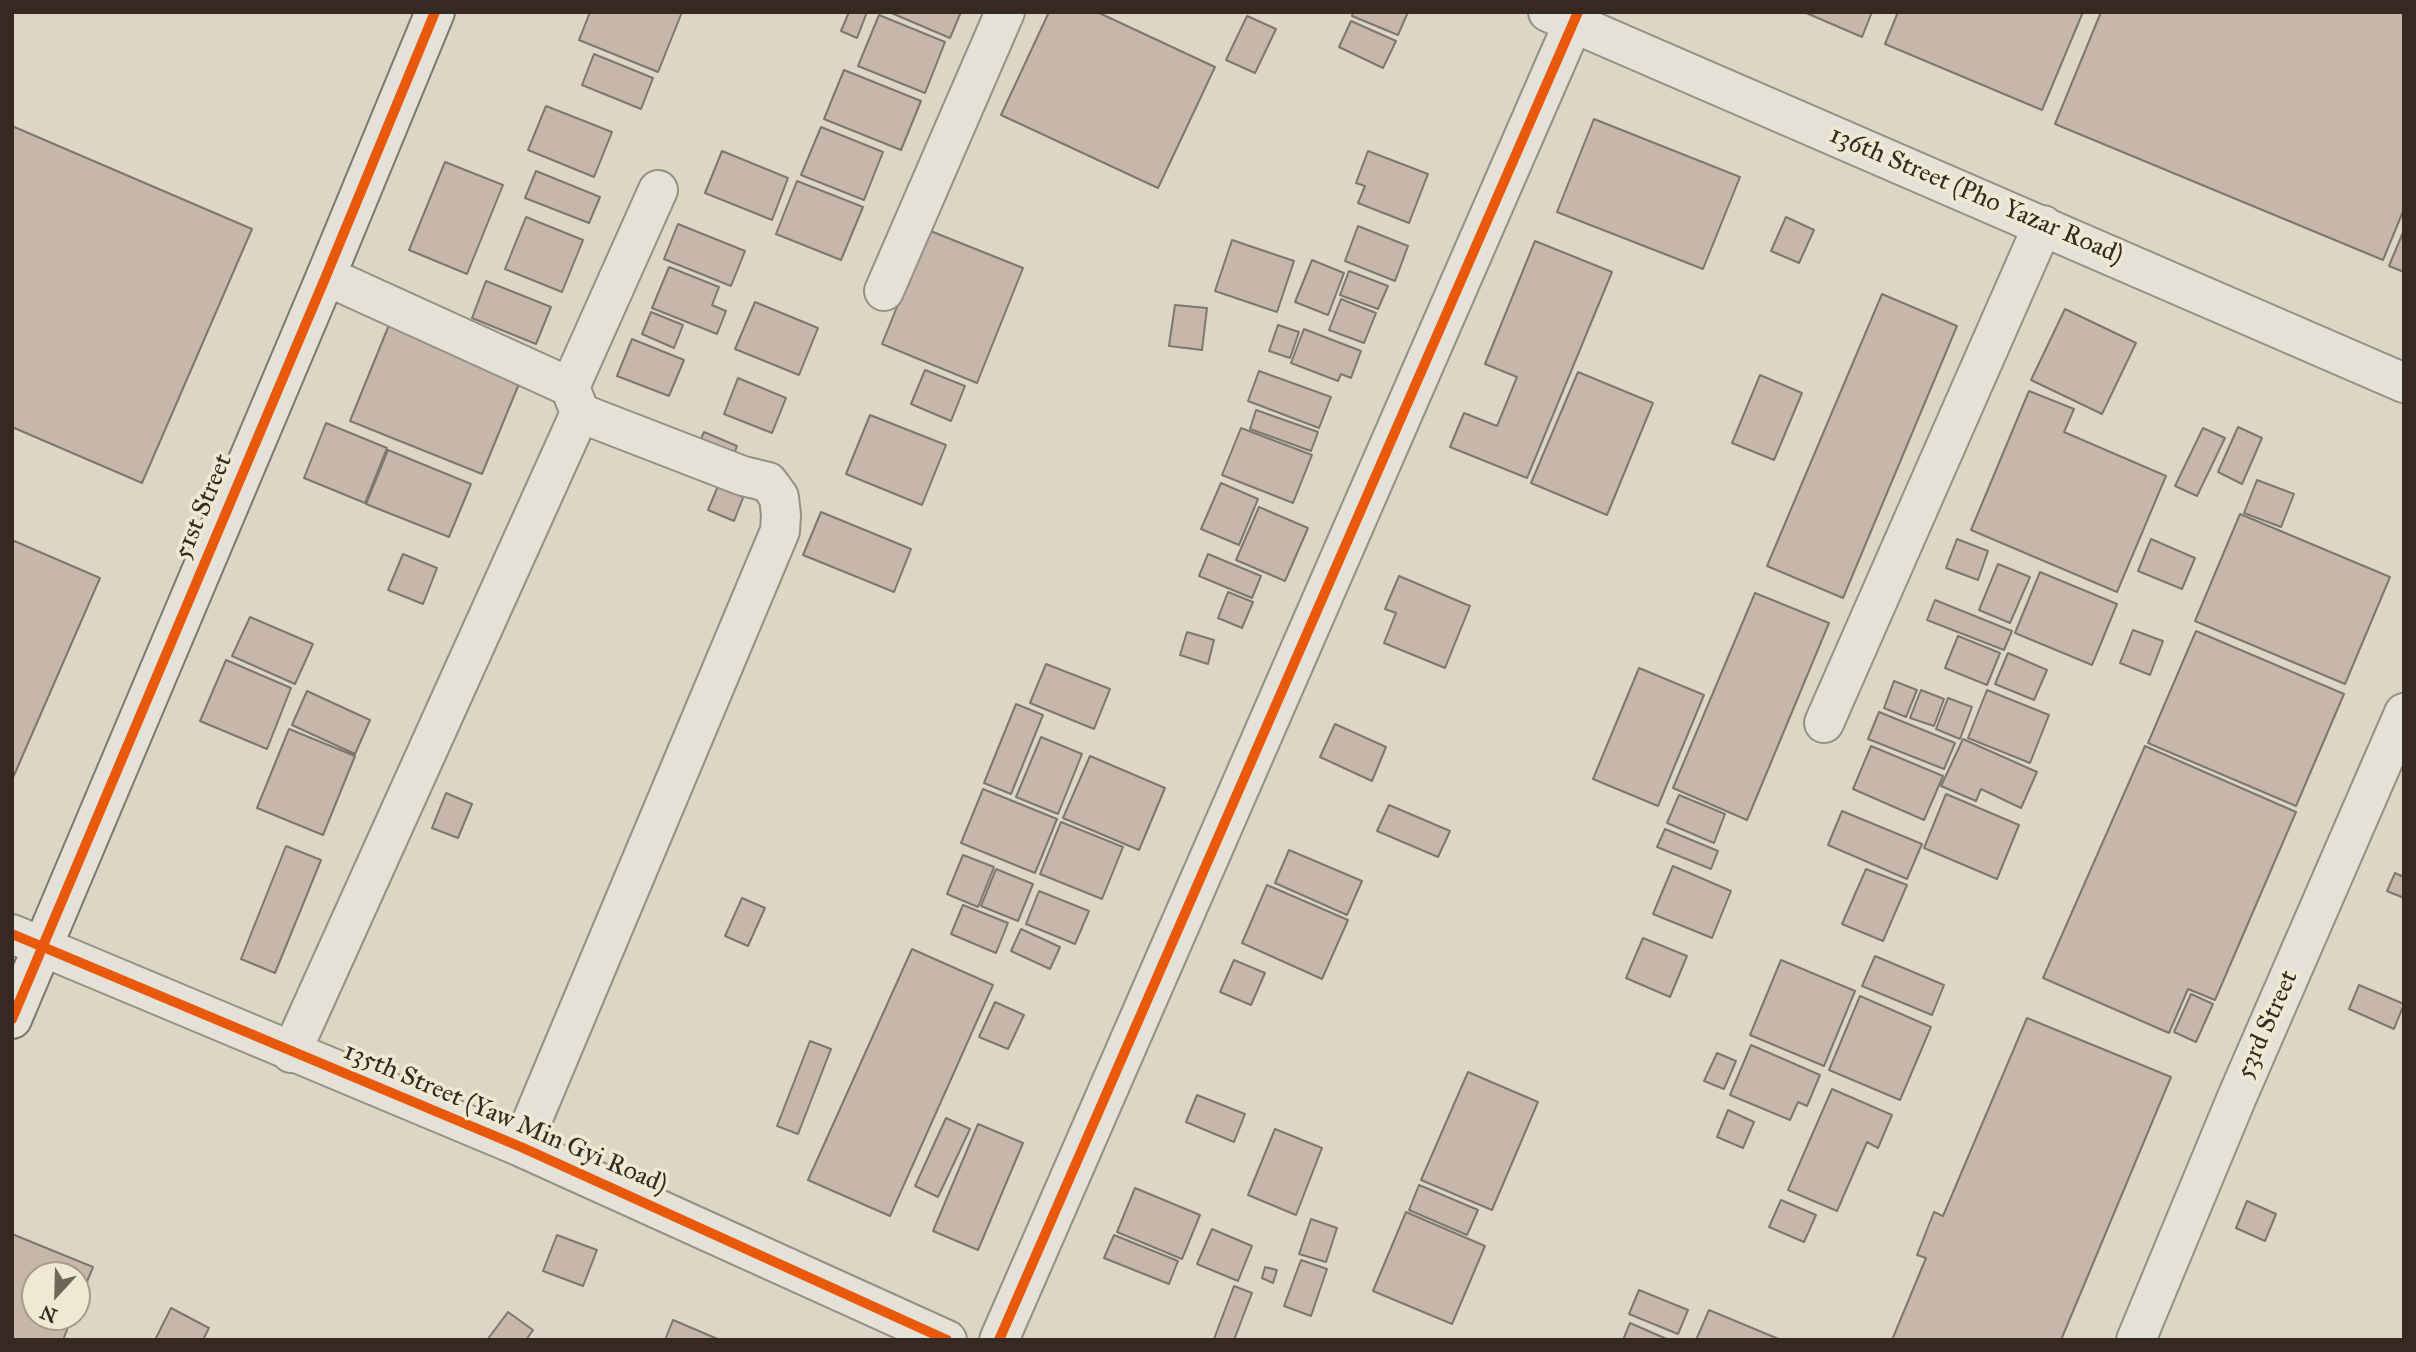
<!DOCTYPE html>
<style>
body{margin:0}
#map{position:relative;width:2416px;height:1352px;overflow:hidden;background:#dcd7c4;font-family:"IM FELL Great Primer",serif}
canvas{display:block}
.frame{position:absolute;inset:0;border:14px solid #352921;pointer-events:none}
.north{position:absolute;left:21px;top:1261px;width:70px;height:70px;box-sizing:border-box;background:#efe9d2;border:2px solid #a59c8b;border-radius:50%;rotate:202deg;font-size:19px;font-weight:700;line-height:28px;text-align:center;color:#352921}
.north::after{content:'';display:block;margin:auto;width:24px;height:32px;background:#6f665a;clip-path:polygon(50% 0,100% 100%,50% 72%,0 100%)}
</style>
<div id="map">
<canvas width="2416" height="1352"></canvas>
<div class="frame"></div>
<div class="north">N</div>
</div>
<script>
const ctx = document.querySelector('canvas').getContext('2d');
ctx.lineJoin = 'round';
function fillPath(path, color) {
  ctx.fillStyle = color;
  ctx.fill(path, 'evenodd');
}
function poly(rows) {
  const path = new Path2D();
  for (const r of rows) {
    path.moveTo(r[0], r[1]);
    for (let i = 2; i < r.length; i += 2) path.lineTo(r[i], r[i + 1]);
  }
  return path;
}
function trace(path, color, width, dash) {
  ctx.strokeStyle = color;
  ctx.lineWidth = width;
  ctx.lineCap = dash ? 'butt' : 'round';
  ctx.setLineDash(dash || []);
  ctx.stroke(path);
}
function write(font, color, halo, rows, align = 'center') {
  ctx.font = font + ' "IM FELL Great Primer",serif';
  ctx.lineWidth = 7;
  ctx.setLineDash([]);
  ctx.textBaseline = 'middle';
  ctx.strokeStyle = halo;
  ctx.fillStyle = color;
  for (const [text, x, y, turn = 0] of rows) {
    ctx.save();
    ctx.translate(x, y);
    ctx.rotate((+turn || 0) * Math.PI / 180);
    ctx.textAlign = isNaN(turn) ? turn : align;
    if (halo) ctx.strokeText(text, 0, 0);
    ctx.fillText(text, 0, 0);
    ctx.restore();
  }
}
const building = poly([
 [590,12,682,12,658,72,579,40,590,12],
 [849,12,867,12,857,38,841,31,849,12],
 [889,12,961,12,950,38,889,12],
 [1049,12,1097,12,1215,67,1158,188,1001,115,1049,12],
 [1353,12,1408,12,1398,35,1352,16,1353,12],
 [1804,12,1872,12,1862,37,1804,12],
 [1898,12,2083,12,2042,110,1885,44,1898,12],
 [2101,12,2404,12,2404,209,2383,260,2055,124,2101,12],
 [879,15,945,42,925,93,858,66,879,15],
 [1247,16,1276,29,1255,73,1226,60,1247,16],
 [1351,21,1396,41,1383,68,1339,47,1351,21],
 [594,54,653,78,641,109,582,85,594,54],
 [844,70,921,101,901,150,824,119,844,70],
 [546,106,612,132,594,177,528,150,546,106],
 [1594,119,1740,177,1703,269,1557,212,1594,119],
 [12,126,252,229,142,483,12,427,12,126],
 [821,127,883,152,864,200,801,175,821,127],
 [722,151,788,178,772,220,705,193,722,151],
 [1368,151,1428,174,1409,223,1358,203,1365,186,1356,183,1368,151],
 [445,162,503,185,467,274,409,250,445,162],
 [536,171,600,197,589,223,525,198,536,171],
 [797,181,863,207,841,260,776,234,797,181],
 [526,217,583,240,562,292,505,269,526,217],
 [1786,217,1814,230,1799,263,1771,251,1786,217],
 [678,224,745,251,731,286,664,259,678,224],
 [1358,226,1408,246,1395,281,1345,261,1358,226],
 [928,230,1023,268,977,383,882,344,928,230],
 [2404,230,2404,272,2389,266,2404,230],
 [1232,240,1294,261,1277,312,1215,291,1232,240],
 [1535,241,1612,272,1527,478,1450,447,1464,413,1497,426,1517,377,1485,364,1535,241],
 [1312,260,1344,273,1328,315,1295,302,1312,260],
 [669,267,719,287,712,305,726,311,717,334,652,308,669,267],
 [1349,271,1388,286,1378,309,1340,295,1349,271],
 [486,281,551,307,536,344,472,318,486,281],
 [1882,294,1957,326,1843,598,1767,566,1882,294],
 [1341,299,1376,313,1364,343,1329,330,1341,299],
 [755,302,818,328,799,375,735,349,755,302],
 [1175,305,1207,308,1202,350,1169,346,1175,305],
 [2065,309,2136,343,2102,414,2031,380,2065,309],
 [651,312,683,325,674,348,642,334,651,312],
 [391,320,523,374,482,474,350,421,391,320],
 [1278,325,1299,332,1290,358,1269,351,1278,325],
 [1304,329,1361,351,1351,378,1341,374,1338,381,1291,363,1304,329],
 [632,339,684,360,669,396,617,376,632,339],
 [925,370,965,386,951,421,911,404,925,370],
 [1259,371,1331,397,1319,428,1248,401,1259,371],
 [1578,372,1653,403,1607,515,1531,483,1578,372],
 [1760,375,1802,393,1774,460,1732,443,1760,375],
 [738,378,786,398,772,433,724,414,738,378],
 [2029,391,2074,409,2064,432,2166,476,2117,592,1971,530,2029,391],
 [1256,410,1318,432,1311,451,1250,429,1256,410],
 [870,415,946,445,922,505,846,474,870,415],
 [326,423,387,448,365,503,304,478,326,423],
 [2238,427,2262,438,2242,484,2218,472,2238,427],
 [1241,428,1312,455,1293,503,1222,475,1241,428],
 [2203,428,2225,438,2197,496,2175,486,2203,428],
 [704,432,737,446,729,467,695,453,704,432],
 [388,450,471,484,449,537,366,504,388,450],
 [723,474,748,485,734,521,708,510,723,474],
 [2257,480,2294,494,2281,527,2244,513,2257,480],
 [1221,483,1258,499,1239,545,1201,529,1221,483],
 [1259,507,1308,528,1285,581,1236,560,1259,507],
 [821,512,911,549,894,592,803,555,821,512],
 [2240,514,2390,577,2345,684,2195,621,2240,514],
 [1957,539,1988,551,1978,580,1946,568,1957,539],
 [2151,539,2195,558,2182,589,2138,571,2151,539],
 [12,540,100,578,12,780,12,540],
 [403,554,437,568,423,604,388,590,403,554],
 [1208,554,1261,576,1252,598,1199,576,1208,554],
 [1998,564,2030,577,2010,623,1979,610,1998,564],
 [2040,572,2117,604,2092,665,2015,633,2040,572],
 [1399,576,1470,606,1445,668,1384,643,1396,613,1385,609,1399,576],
 [1228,592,1253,602,1242,628,1218,618,1228,592],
 [1755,593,1829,623,1747,820,1673,788,1755,593],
 [1935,600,2012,631,2004,650,1927,620,1935,600],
 [250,617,313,644,295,684,232,656,250,617],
 [2133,630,2163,641,2150,675,2120,663,2133,630],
 [2196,631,2344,694,2296,806,2148,743,2196,631],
 [1187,632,1214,640,1208,664,1180,655,1187,632],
 [1958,636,2000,653,1987,685,1945,668,1958,636],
 [2008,653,2047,670,2034,700,1995,684,2008,653],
 [226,660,291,688,267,749,200,721,226,660],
 [1046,664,1110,689,1094,729,1030,703,1046,664],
 [1639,668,1704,695,1658,806,1593,779,1639,668],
 [1894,681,1917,690,1906,717,1884,708,1894,681],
 [1921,690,1944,699,1934,726,1910,718,1921,690],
 [1987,690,2049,715,2030,763,1968,738,1987,690],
 [307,691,370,720,355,754,292,725,307,691],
 [1948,698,1972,707,1960,739,1936,729,1948,698],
 [1016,704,1043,715,1011,794,984,783,1016,704],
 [1879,712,1955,743,1944,769,1868,739,1879,712],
 [1335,724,1386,747,1372,781,1320,757,1335,724],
 [289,729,355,756,323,835,257,808,289,729],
 [1041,737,1082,754,1058,814,1016,797,1041,737],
 [1963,739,2037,772,2021,808,1981,789,1976,801,1941,786,1963,739],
 [1871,746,1943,776,1924,820,1853,789,1871,746],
 [2145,746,2296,812,2215,1000,2188,989,2169,1033,2043,978,2145,746],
 [1090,756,1165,788,1139,850,1063,818,1090,756],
 [983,789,1057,819,1035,873,961,843,983,789],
 [446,793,472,804,458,838,432,828,446,793],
 [1946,794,2019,825,1997,879,1924,848,1946,794],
 [1679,795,1725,814,1714,843,1667,823,1679,795],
 [1389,805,1450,831,1438,857,1377,831,1389,805],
 [1842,811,1922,844,1907,879,1828,845,1842,811],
 [1061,822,1123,847,1102,899,1040,874,1061,822],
 [1665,829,1718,851,1711,869,1657,847,1665,829],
 [286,846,321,860,275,973,241,959,286,846],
 [1289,850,1362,881,1347,915,1275,883,1289,850],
 [963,855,994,867,978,907,947,894,963,855],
 [1673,866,1731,891,1712,938,1653,914,1673,866],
 [996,869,1033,884,1018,921,981,906,996,869],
 [1866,869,1907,885,1883,941,1842,924,1866,869],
 [2395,873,2404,877,2404,898,2387,891,2395,873],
 [1267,885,1348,920,1322,979,1242,943,1267,885],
 [1039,891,1089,911,1075,944,1026,924,1039,891],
 [742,898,765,908,748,946,725,936,742,898],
 [963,905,1008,923,996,953,951,934,963,905],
 [1021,929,1060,947,1050,969,1011,951,1021,929],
 [1643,938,1687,956,1670,997,1626,978,1643,938],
 [912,949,993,985,890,1216,808,1180,912,949],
 [1875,956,1944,985,1932,1015,1862,986,1875,956],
 [1234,960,1265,973,1251,1005,1220,992,1234,960],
 [1781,960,1855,991,1824,1066,1750,1035,1781,960],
 [2359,985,2404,1004,2394,1029,2349,1009,2359,985],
 [2191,994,2213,1004,2196,1042,2174,1032,2191,994],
 [1860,996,1931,1027,1900,1100,1829,1070,1860,996],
 [995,1002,1024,1015,1008,1049,979,1037,995,1002],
 [2027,1018,2171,1077,2061,1340,1892,1340,1926,1258,1917,1255,1934,1212,1943,1216,2027,1018],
 [810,1041,831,1049,798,1134,777,1126,810,1041],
 [1751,1045,1820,1075,1807,1106,1798,1102,1790,1120,1730,1095,1751,1045],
 [1717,1053,1736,1061,1724,1089,1704,1081,1717,1053],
 [1468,1072,1538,1102,1492,1210,1421,1180,1468,1072],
 [1832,1089,1892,1115,1878,1148,1867,1142,1837,1211,1788,1190,1832,1089],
 [1197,1095,1245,1114,1234,1142,1186,1122,1197,1095],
 [1728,1110,1754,1122,1743,1148,1717,1137,1728,1110],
 [946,1118,970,1129,938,1197,915,1186,946,1118],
 [978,1124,1023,1143,978,1250,933,1231,978,1124],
 [1275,1129,1322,1148,1296,1215,1248,1195,1275,1129],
 [1419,1185,1478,1210,1467,1235,1409,1210,1419,1185],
 [1135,1188,1200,1215,1182,1259,1117,1232,1135,1188],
 [1781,1200,1816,1215,1804,1242,1769,1227,1781,1200],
 [2247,1201,2276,1214,2265,1241,2236,1228,2247,1201],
 [1406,1212,1485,1246,1452,1324,1373,1291,1406,1212],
 [1311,1219,1337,1228,1326,1262,1299,1254,1311,1219],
 [1212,1229,1252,1246,1238,1281,1197,1264,1212,1229],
 [12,1234,93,1267,77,1306,77,1275,35,1275,35,1317,72,1317,63,1340,12,1340,12,1234],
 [557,1235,597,1250,583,1286,543,1271,557,1235],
 [1114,1235,1178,1261,1169,1284,1104,1258,1114,1235],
 [1301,1260,1327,1269,1311,1316,1284,1306,1301,1260],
 [1265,1267,1277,1270,1273,1283,1262,1278,1265,1267],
 [1234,1286,1252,1293,1234,1340,1217,1340,1214,1339,1234,1286],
 [1639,1290,1688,1310,1678,1334,1629,1314,1639,1290],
 [171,1308,209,1328,203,1340,155,1340,171,1308],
 [1709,1310,1781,1340,1696,1340,1709,1310],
 [508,1312,533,1330,526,1340,487,1340,508,1312],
 [673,1320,720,1340,665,1340,673,1320],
 [1630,1323,1669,1340,1623,1340,1630,1323]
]);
fillPath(building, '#c7b7aa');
trace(building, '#7c786e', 2);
const street = poly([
 [1548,12,2404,383],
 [884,291,1005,12],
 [570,387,658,190],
 [1824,723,2043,225],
 [12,934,521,1147,947,1340],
 [291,1053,580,413,570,387,326,276],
 [521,1147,780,531,781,515,779,497,768,482,743,476,580,413],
 [999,1340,1578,12],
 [2136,1340,2237,1097,2404,713]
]);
const secondary = poly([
 [12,1019,326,276,435,12]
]);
trace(street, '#949084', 42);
trace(secondary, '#7c786e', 42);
trace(street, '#e4e1d8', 38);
trace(secondary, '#e4e1d8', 38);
trace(poly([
 [12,934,521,1147,947,1340],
 [12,1019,326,276,435,12],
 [999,1340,1578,12]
]), '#e8590c', 10);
write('26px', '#352921', '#efe9d2', [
 ["136th Street (Pho Yazar Road)",1976,196,23],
 ["51st Street",204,507,-67],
 ["53rd Street",2268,1025,-66],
 ["135th Street (Yaw Min Gyi Road)",505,1119,23]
]);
</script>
